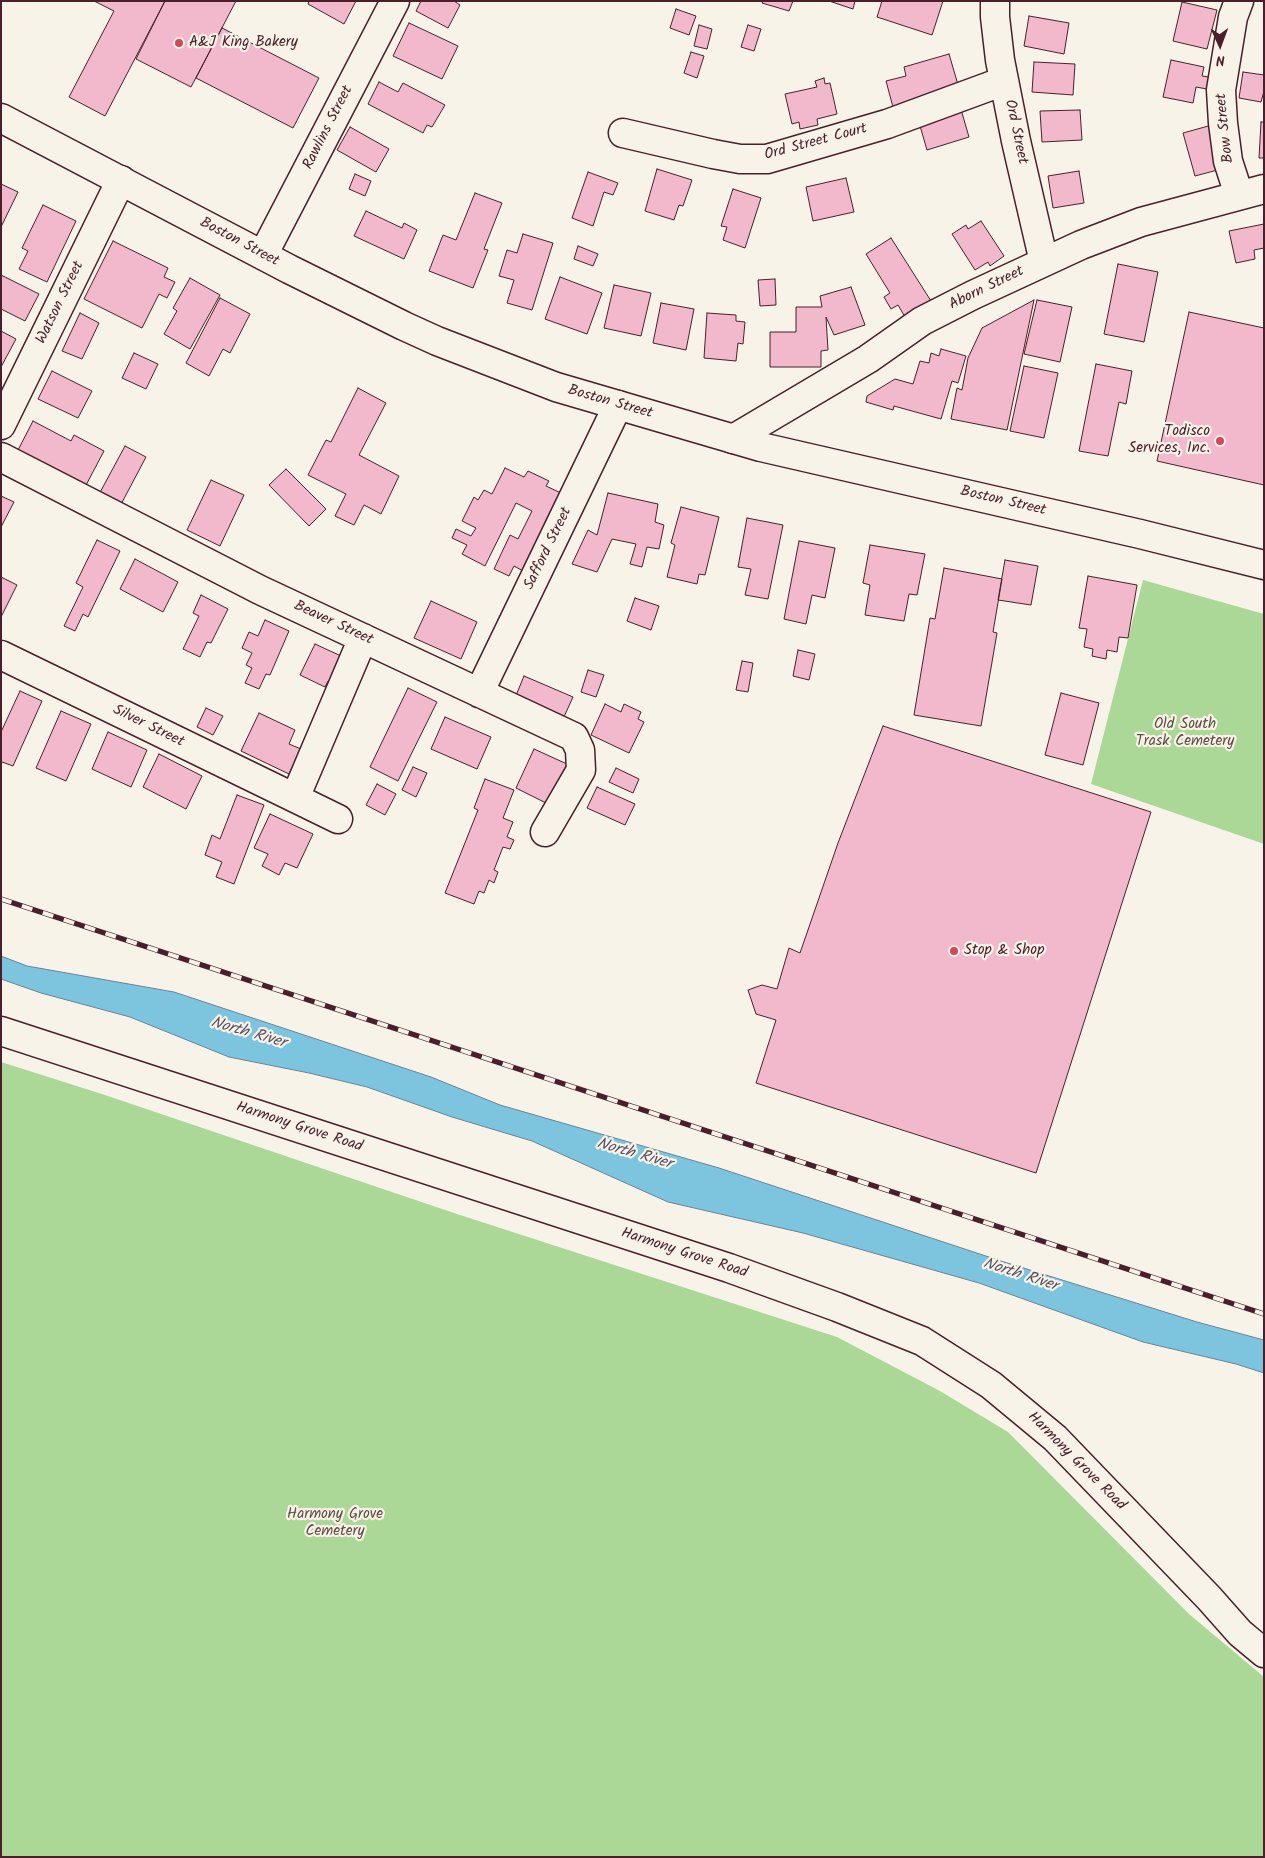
<!DOCTYPE html>
<style>
body{margin:0}
#map{position:relative;width:1265px;height:1858px;overflow:hidden;background:#f7f3e8;font-family:Kalam,sans-serif}
canvas{display:block}
.frame{position:absolute;inset:0;border:2px solid #4a1f2b;pointer-events:none}
.north{position:absolute;left:1195px;top:20px;width:50px;height:50px;-webkit-text-stroke:4px #f7f3e8;paint-order:stroke;rotate:178deg;font-size:14px;font-weight:700;line-height:20px;text-align:center;color:#4a1f2b}
.north::after{content:'';display:block;margin:auto;width:18px;height:22px;background:#4a1f2b;clip-path:polygon(50% 0,100% 100%,50% 72%,0 100%)}
</style>
<div id="map">
<canvas width="1265" height="1858"></canvas>
<div class="frame"></div>
<div class="north">N</div>
</div>
<script>
const ctx = document.querySelector('canvas').getContext('2d');
ctx.lineJoin = 'round';
function fillPath(path, color) {
  ctx.fillStyle = color;
  ctx.fill(path, 'evenodd');
}
function poly(rows) {
  const path = new Path2D();
  for (const r of rows) {
    path.moveTo(r[0], r[1]);
    for (let i = 2; i < r.length; i += 2) path.lineTo(r[i], r[i + 1]);
  }
  return path;
}
function trace(path, color, width, dash) {
  ctx.strokeStyle = color;
  ctx.lineWidth = width;
  ctx.lineCap = dash ? 'butt' : 'round';
  ctx.setLineDash(dash || []);
  ctx.stroke(path);
}
function write(font, color, halo, rows, align = 'center') {
  ctx.font = font + ' Kalam,sans-serif';
  ctx.lineWidth = 4.5;
  ctx.setLineDash([]);
  ctx.textBaseline = 'middle';
  ctx.strokeStyle = halo;
  ctx.fillStyle = color;
  for (const [text, x, y, turn = 0] of rows) {
    ctx.save();
    ctx.translate(x, y);
    ctx.rotate((+turn || 0) * Math.PI / 180);
    ctx.textAlign = isNaN(turn) ? turn : align;
    if (halo) ctx.strokeText(text, 0, 0);
    ctx.fillText(text, 0, 0);
    ctx.restore();
  }
}
fillPath(poly([
 [1143,580,1264,614,1264,844,1091,784],
 [1,1062,105,1095,457,1214,837,1337,940,1391,1008,1432,1189,1614,1264,1677,1264,1857,1,1857]
]), '#acd897');
const water = poly([
 [1,956,27,966,174,992,431,1077,500,1105,719,1168,1001,1261,1197,1322,1264,1340,1264,1373,1236,1364,1143,1342,979,1283,803,1233,668,1202,532,1141,452,1117,367,1087,309,1073,229,1057,130,1017,41,993,1,979,1,956]
]);
fillPath(water, '#7dc5de');
trace(water, '#698396', 1);
const building = poly([
 [94,1,165,1,105,116,69,97,114,11,94,1],
 [165,1,236,1,191,87,136,59,165,1],
 [309,1,356,1,344,24,308,4,309,1],
 [421,1,454,1,460,5,448,28,416,11,421,1],
 [763,1,793,1,789,11,762,3,763,1],
 [829,1,855,1,853,9,829,1],
 [882,1,943,1,932,35,877,17,882,1],
 [1182,2,1217,10,1207,49,1173,41,1182,2],
 [676,9,696,16,689,35,670,28,676,9],
 [1029,16,1069,23,1064,54,1024,46,1029,16],
 [409,23,458,46,442,79,393,56,409,23],
 [699,25,712,29,707,49,694,46,699,25],
 [748,25,761,29,754,51,741,47,748,25],
 [222,28,319,78,293,128,196,78,222,28],
 [691,52,704,56,697,78,684,73,691,52],
 [949,54,959,88,893,107,886,81,906,76,904,67,949,54],
 [1171,60,1204,67,1202,76,1209,77,1207,89,1196,87,1193,103,1163,97,1171,60],
 [1034,62,1075,64,1073,95,1032,92,1034,62],
 [1243,72,1264,75,1264,91,1261,102,1239,98,1243,72],
 [824,78,825,84,830,83,837,114,817,119,818,125,800,129,799,122,792,124,785,94,817,87,815,81,824,78],
 [379,82,398,92,403,83,445,105,432,127,427,125,423,133,368,104,379,82],
 [960,106,969,137,927,150,918,119,960,106],
 [1080,110,1082,140,1042,142,1040,111,1080,110],
 [1261,122,1264,122,1264,158,1259,158,1261,122],
 [1212,125,1225,168,1195,176,1183,133,1212,125],
 [350,127,389,149,376,172,337,150,350,127],
 [657,169,692,180,683,206,679,205,674,220,645,211,657,169],
 [1079,171,1084,203,1053,208,1048,176,1079,171],
 [588,172,618,183,613,195,604,192,593,226,572,218,588,172],
 [355,174,371,181,365,196,349,189,355,174],
 [846,178,854,212,813,221,806,187,846,178],
 [1,184,18,192,1,227,1,184],
 [733,189,761,198,745,248,723,240,727,227,721,226,733,189],
 [475,193,502,203,484,249,488,250,473,288,429,271,443,235,456,240,475,193],
 [43,205,76,221,47,282,19,269,28,251,22,248,43,205],
 [366,211,402,228,404,223,417,230,404,259,354,236,366,211],
 [981,221,1004,256,990,266,988,262,975,270,952,234,966,225,968,229,981,221],
 [1264,224,1264,248,1254,250,1255,259,1236,263,1229,231,1264,224],
 [523,234,553,243,532,310,507,303,514,280,499,276,507,250,517,253,523,234],
 [891,238,931,301,905,317,898,305,891,309,884,297,890,293,866,254,891,238],
 [113,241,168,268,164,277,175,282,167,298,159,294,142,328,84,299,113,241],
 [578,246,598,254,593,266,574,259,578,246],
 [1118,264,1158,272,1144,342,1104,334,1118,264],
 [1,275,39,294,25,321,1,309,1,275],
 [560,277,602,293,587,334,545,319,560,277],
 [190,278,220,295,190,349,164,334,177,311,173,308,190,278],
 [775,279,776,305,760,306,758,280,775,279],
 [614,285,651,293,641,336,604,328,614,285],
 [851,287,865,325,834,335,826,317,828,350,821,351,821,367,770,367,770,332,796,332,796,307,822,307,820,296,851,287],
 [220,298,250,314,230,353,223,349,209,376,186,363,220,298],
 [1034,300,1007,430,951,419,957,388,962,390,968,358,982,328,1034,300],
 [1037,300,1072,307,1060,362,1024,354,1037,300],
 [661,303,694,309,686,350,653,343,661,303],
 [1189,312,1264,328,1264,485,1157,461,1189,312],
 [80,313,99,323,82,359,62,351,80,313],
 [707,313,736,315,736,321,745,322,743,344,738,343,736,361,704,358,707,313],
 [1,331,16,339,1,367,1,331],
 [941,349,966,356,958,383,952,381,941,419,894,406,893,410,866,402,867,396,895,379,913,384,920,361,929,363,931,353,939,356,941,349],
 [134,353,158,364,146,389,122,378,134,353],
 [1096,364,1132,371,1126,404,1119,402,1108,456,1079,451,1096,364],
 [1024,366,1058,373,1044,438,1010,431,1024,366],
 [52,371,92,391,78,418,38,399,52,371],
 [358,388,386,403,359,455,399,476,381,514,364,505,354,525,335,516,346,494,308,475,326,440,331,442,358,388],
 [33,421,71,441,74,435,104,451,85,487,17,452,33,421],
 [125,446,146,457,118,510,97,498,125,446],
 [505,468,524,477,528,471,549,481,546,486,563,494,525,572,514,566,509,576,494,569,510,535,518,539,532,511,516,503,485,566,462,554,467,545,452,538,456,529,471,536,476,528,462,521,474,497,478,500,484,490,492,494,505,468],
 [286,469,326,509,309,526,269,485,286,469],
 [211,480,244,495,220,546,187,530,211,480],
 [608,493,658,504,655,522,664,525,659,549,647,547,642,567,630,564,636,544,612,539,597,572,572,564,588,530,597,535,608,493],
 [1,496,14,502,1,527,1,496],
 [681,507,719,517,705,575,699,574,697,584,667,577,675,545,671,543,681,507],
 [747,518,783,525,768,599,745,595,751,569,738,567,747,518],
 [97,540,120,551,88,617,83,614,75,631,64,626,83,587,76,583,97,540],
 [799,541,835,548,825,598,812,595,806,624,784,619,799,541],
 [870,545,925,554,917,595,909,594,904,621,865,615,870,585,863,583,870,545],
 [135,559,178,582,163,612,120,589,135,559],
 [1005,560,1038,566,1031,605,998,600,1005,560],
 [944,568,1002,579,993,632,997,633,981,726,914,715,930,618,935,619,944,568],
 [1088,576,1137,585,1128,638,1119,637,1117,652,1107,650,1106,659,1092,656,1093,649,1084,647,1087,629,1079,628,1088,576],
 [1,577,17,585,1,617,1,577],
 [201,595,228,609,211,643,207,642,200,657,183,649,199,616,193,613,201,595],
 [635,598,659,606,651,630,627,621,635,598],
 [431,601,477,622,461,659,414,638,431,601],
 [265,620,289,631,270,675,266,674,259,689,245,683,252,668,246,665,252,653,242,648,249,632,258,636,265,620],
 [315,644,341,656,333,683,328,681,325,687,300,675,315,644],
 [798,650,815,654,809,680,793,676,798,650],
 [742,661,753,663,748,692,736,690,742,661],
 [588,670,604,675,596,697,581,692,588,670],
 [524,676,573,697,563,719,515,698,524,676],
 [408,688,437,702,398,781,370,767,408,688],
 [20,691,42,701,13,766,2,762,1,763,1,732,20,691],
 [1061,693,1099,703,1083,765,1045,755,1061,693],
 [605,704,621,712,624,704,641,712,638,719,644,722,629,753,591,735,605,704],
 [206,708,223,716,213,735,197,727,206,708],
 [61,711,91,724,66,781,36,768,61,711],
 [259,713,295,730,289,744,301,749,289,774,241,751,259,713],
 [445,717,491,737,477,769,431,749,445,717],
 [883,726,1151,812,1036,1173,756,1083,776,1020,756,1014,748,990,762,985,777,989,789,948,800,953,838,843,883,726],
 [108,732,147,750,131,787,92,769,108,732],
 [534,749,567,764,548,804,516,788,534,749],
 [159,754,202,776,186,809,143,787,159,754],
 [413,767,427,773,416,797,402,790,413,767],
 [616,768,639,779,633,793,609,782,616,768],
 [485,779,514,790,503,818,513,822,507,837,514,840,510,849,503,847,494,870,498,872,494,883,489,880,484,893,479,891,474,904,445,893,478,810,474,808,485,779],
 [377,784,396,794,385,815,366,805,377,784],
 [597,787,635,804,625,825,587,808,597,787],
 [237,795,264,805,234,884,216,877,222,862,205,855,212,835,220,839,237,795],
 [270,814,313,834,297,868,285,863,279,875,262,866,268,854,254,848,270,814]
]);
fillPath(building, '#f2b9cc');
trace(building, '#4a1f2b', 1);
const minor = poly([
 [995,1,995,17,1000,60,1016,141,1044,262],
 [623,133,713,154,740,159,767,159,887,124,1004,81],
 [1239,195,1228,161,1223,123,1221,90,1233,17,1239,1],
 [263,255,395,1],
 [1,425,121,180],
 [733,439,868,359,922,321,973,295,1081,245,1141,222,1264,189],
 [1,457,260,590,574,737,580,750,581,770,545,832],
 [1,655,295,798,363,638],
 [479,693,618,405],
 [295,798,338,819],
 [1,1031,729,1268,837,1307,922,1341,991,1385,1055,1438,1209,1598,1240,1633,1264,1653]
]);
const major = poly([
 [1,118,289,269,404,326,437,341,556,387,761,447,1140,534,1264,565]
]);
trace(minor, '#4a1f2b', 31);
trace(major, '#4a1f2b', 31);
trace(minor, '#f7f3e8', 28);
trace(major, '#f7f3e8', 28);
const rail = poly([
 [1,899,1264,1314]
]);
trace(rail, '#4a1f2b', 5.5);
trace(rail, '#f7f3e8', 4, [11]);
for (const [x, y, r, color] of [
 [179,43,5,"#d1495b"],
 [1220,441,5,"#d1495b"],
 [954,951,5,"#d1495b"]
]) {
  const dot = new Path2D();
  dot.arc(x, y, r, 0, 2 * Math.PI);
  ctx.fillStyle = color;
  ctx.fill(dot);
  trace(dot, '#f7f3e8', 2);
}
write('15px', '#4a1f2b', '#f7f3e8', [
 ["A&J King Bakery",189,43],
 ["Todisco",1210,432,"right"],
 ["Services, Inc.",1210,449,"right"],
 ["Stop & Shop",964,951]
], 'left');
write('15px', '#4a1f2b', '#f7f3e8', [
 ["Rawlins Street",329,128,-63],
 ["Bow Street",1226,128,-96],
 ["Ord Street",1015,132,78],
 ["Ord Street Court",816,143,-15],
 ["Boston Street",239,243,28],
 ["Aborn Street",987,289,-26],
 ["Watson Street",61,303,-64],
 ["Boston Street",610,403,16],
 ["Boston Street",1003,502,13],
 ["Safford Street",549,549,-64],
 ["Beaver Street",333,624,25],
 ["Silver Street",148,727,26],
 ["Harmony Grove Road",299,1128,18],
 ["Harmony Grove Road",684,1254,18],
 ["Harmony Grove Road",1076,1462,45]
]);
write('15px', '#624d46', '#f7f3e8', [
 ["Old South",1185,725],
 ["Trask Cemetery",1185,742],
 ["Harmony Grove",335,1515],
 ["Cemetery",335,1532]
]);
write('italic 16px', '#595161', '#f7f3e8', [
 ["North River",248,1034,16],
 ["North River",634,1155,16],
 ["North River",1020,1276,18]
]);
</script>
